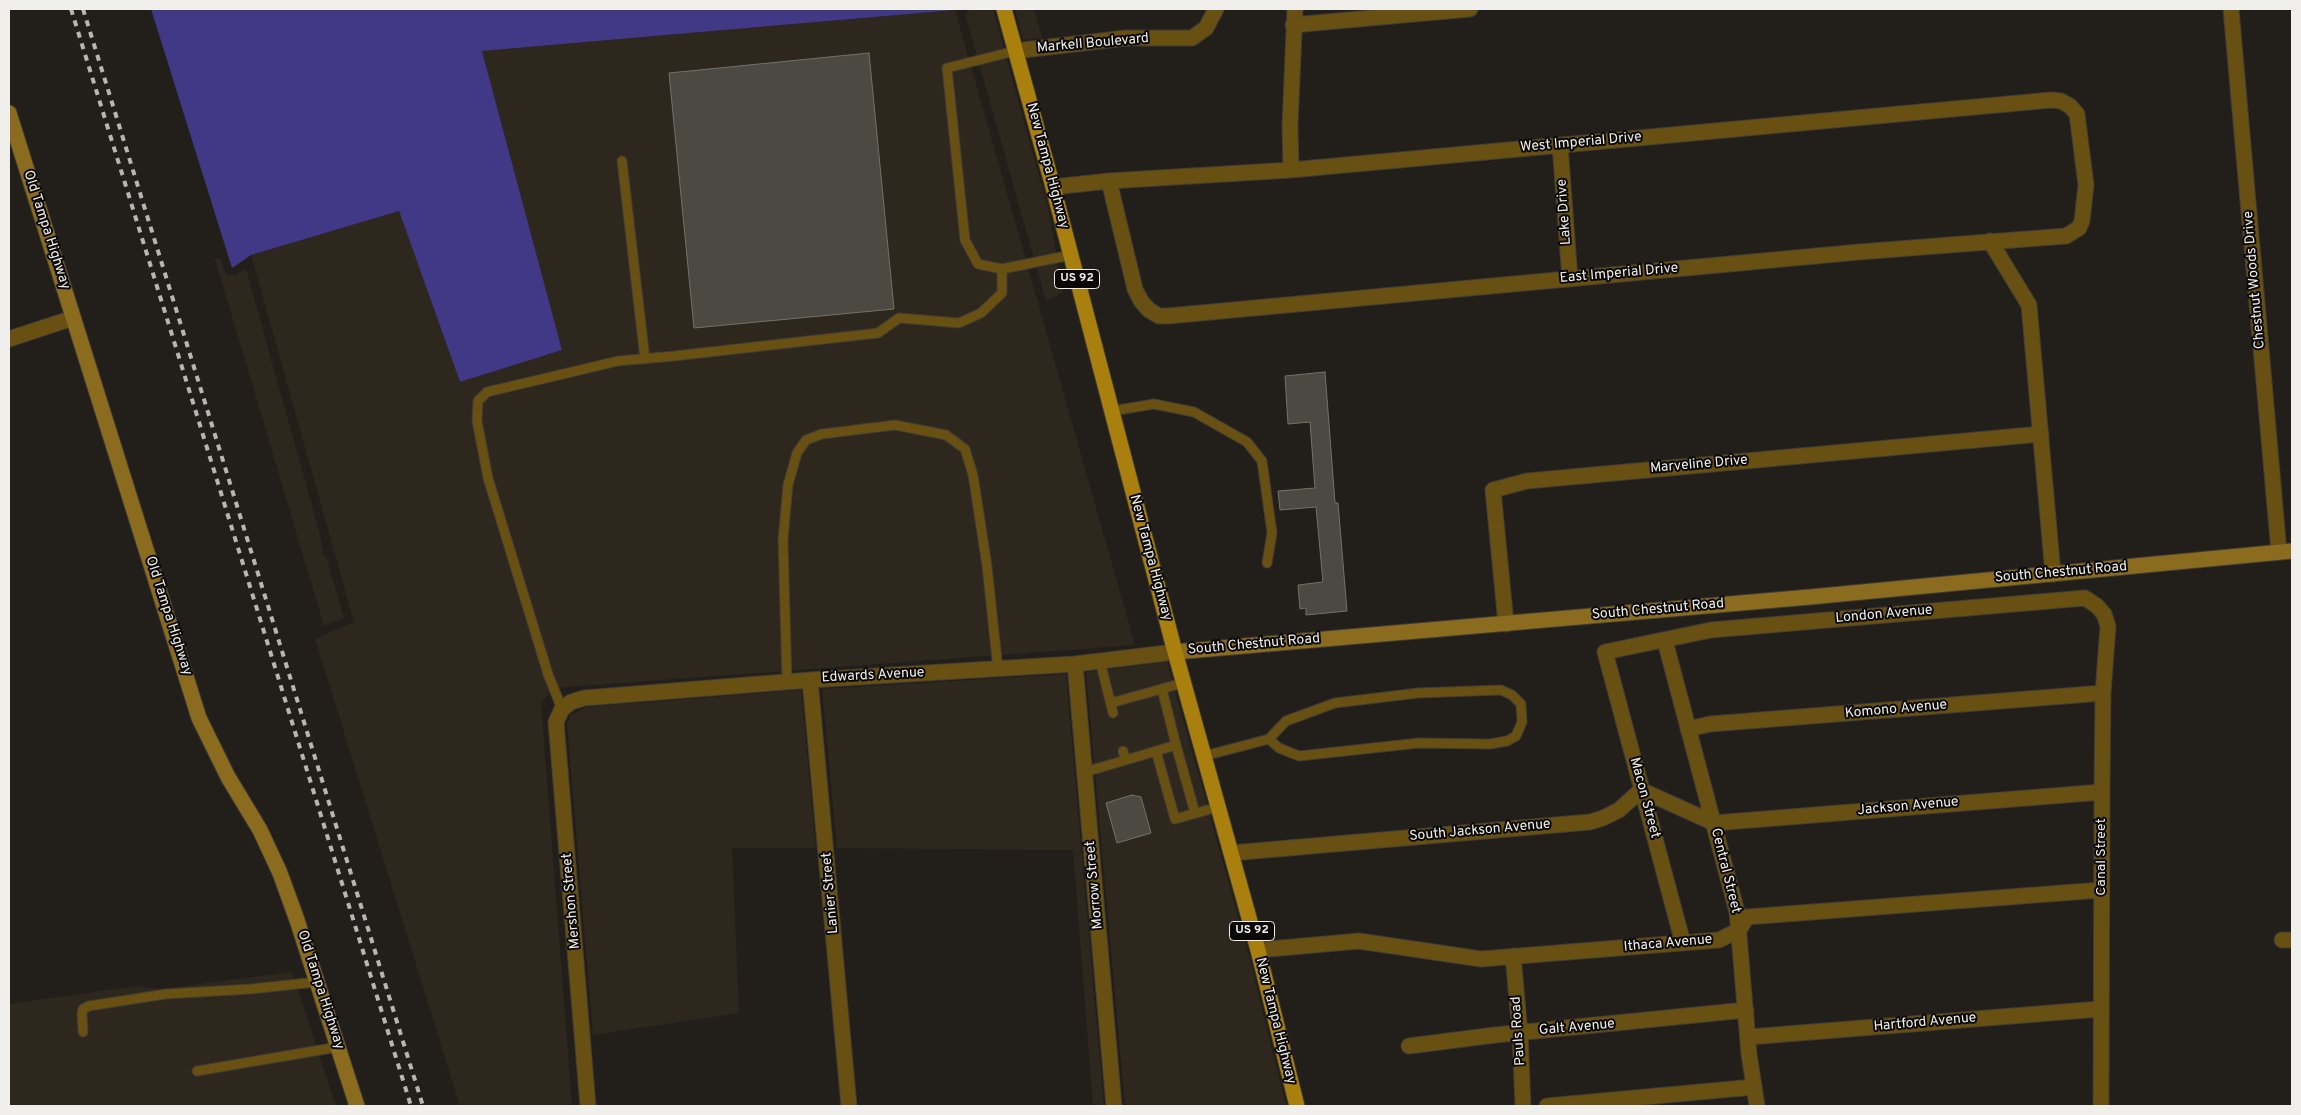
<!DOCTYPE html>
<style>
body{margin:0}
#map{position:relative;width:2301px;height:1115px;overflow:hidden;background:#221f1a;font-family:Overpass,sans-serif}
canvas{display:block}
.frame{position:absolute;inset:0;border:10px solid #f1efec;pointer-events:none}
</style>
<div id="map">
<canvas width="2301" height="1115"></canvas>
<div class="frame"></div>
</div>
<script>
const ctx = document.querySelector('canvas').getContext('2d');
ctx.lineJoin = 'round';
function fillPath(path, color) {
  ctx.fillStyle = color;
  ctx.fill(path, 'evenodd');
}
function poly(rows) {
  const path = new Path2D();
  for (const r of rows) {
    path.moveTo(r[0], r[1]);
    for (let i = 2; i < r.length; i += 2) path.lineTo(r[i], r[i + 1]);
  }
  return path;
}
function trace(path, color, width, dash) {
  ctx.strokeStyle = color;
  ctx.lineWidth = width;
  ctx.lineCap = dash ? 'butt' : 'round';
  ctx.setLineDash(dash || []);
  ctx.stroke(path);
}
function write(font, color, halo, rows, align = 'center') {
  ctx.font = font + ' Overpass,sans-serif';
  ctx.lineWidth = 4;
  ctx.setLineDash([]);
  ctx.textBaseline = 'middle';
  ctx.strokeStyle = halo;
  ctx.fillStyle = color;
  for (const [text, x, y, turn = 0] of rows) {
    ctx.save();
    ctx.translate(x, y);
    ctx.rotate((+turn || 0) * Math.PI / 180);
    ctx.textAlign = isNaN(turn) ? turn : align;
    if (halo) ctx.strokeText(text, 0, 0);
    ctx.fillText(text, 0, 0);
    ctx.restore();
  }
}
fillPath(poly([
 [967,9,993,9,1040,180,1048,207,1063,292,1046,301,965,14,969,13],
 [1015,9,1034,9,1042,38,1023,40],
 [955,10,1135,645,554,688,541,703,572,1106,460,1106,315,639,354,622,251,255,399,211,460,382,562,350,482,51],
 [220,258,225,273,229,275,235,275,246,269,321,538,323,556,326,556,344,618,324,626,215,259],
 [1167,662,1248,952,1286,1106,1125,1106,1086,672],
 [1066,674,1104,1106,1093,1106,1073,850,837,848,822,689],
 [801,690,816,848,732,848,739,1013,593,1035,567,724,571,715,586,707],
 [292,972,336,1106,9,1106,9,1004,136,986,161,989]
]), '#2d271d');
fillPath(poly([
 [151,9,954,9,955,10,482,51,562,350,460,382,399,211,251,255,232,268]
]), '#413985');
const building = poly([
 [869,53,894,309,694,328,669,73,869,53],
 [1325,372,1335,503,1338,503,1347,611,1306,615,1306,608,1300,609,1298,585,1323,582,1316,507,1280,510,1278,491,1315,488,1310,422,1288,424,1285,376,1325,372],
 [1132,795,1141,797,1151,833,1117,843,1106,803,1132,795]
]);
fillPath(building, '#4c4943');
trace(building, '#74716b', 1);
const lane = poly([
 [1015,51,947,68,965,240,978,264,1002,269,1071,255],
 [622,161,645,359],
 [1112,411,1154,404,1194,412,1247,442,1262,461,1272,533,1267,563],
 [1100,661,1113,713],
 [787,682,783,540,788,485,797,453,806,440,822,434,895,425,946,435,965,449,973,475,987,566,998,669],
 [1111,703,1183,683],
 [562,709,548,674,488,478,477,421,478,401,487,392,618,361,674,356,878,333,899,318,959,323,981,313,1002,293,1002,269],
 [1176,745,1195,813],
 [1156,751,1175,819,1218,807],
 [1204,756,1269,739,1286,721,1335,703,1418,693,1501,690,1512,695,1521,704,1522,722,1516,736,1507,741,1490,744,1419,743,1299,756,1279,748,1269,739],
 [1126,760,1176,745,1162,689],
 [1085,772,1126,760,1123,751],
 [83,1032,82,1014,83,1009,89,1006,166,994,251,989,316,982],
 [197,1071,338,1047]
]);
const street = poly([
 [2231,9,2279,552],
 [1293,25,1470,9],
 [1015,51,1126,38,1192,38,1206,28,1216,9],
 [1560,145,1570,279],
 [1291,170,1290,125,1295,9],
 [1053,187,1109,181,1291,170,2051,100,2061,101,2070,106,2077,114,2086,185,2082,221,2079,228,2066,236,1859,252,1168,316,1159,316,1149,310,1141,301,1135,289,1109,181],
 [1990,241,2029,305,2053,574],
 [9,339,73,318],
 [1506,624,1493,490,1527,481,2041,434],
 [1665,641,1737,912,1749,1054,1757,1106],
 [1075,664,1114,1106],
 [810,680,849,1106],
 [1688,729,1710,724,2103,693],
 [1231,853,1590,822,1603,818,1619,810,1641,790,1714,823,2102,792],
 [2282,940,2292,940],
 [1683,943,1605,652,1711,630,2085,598,2097,606,2104,614,2108,626,2103,693,2102,792,2101,1106],
 [1258,950,1359,941,1481,959,1719,940,1739,930,1747,917,2101,890],
 [1513,956,1520,1033,1523,1106],
 [1749,1037,2100,1009],
 [1409,1046,1495,1035,1746,1010],
 [588,1106,556,722,562,709,571,702,584,698,810,680,1075,664,1175,652],
 [1547,1106,1754,1087]
]);
const secondary = poly([
 [9,113,199,718,228,777,260,830,280,873,297,920,357,1106],
 [1175,652,1810,597,2292,551]
]);
const primary = poly([
 [1004,9,1053,187,1175,652,1258,950,1297,1106]
]);
trace(lane, '#3f3c37', 11);
trace(street, '#3f3c37', 17);
trace(secondary, '#3f3c37', 17);
trace(primary, '#3f3c37', 17);
trace(lane, '#684f12', 9);
trace(street, '#684f12', 15);
trace(secondary, '#8b6b1e', 15);
trace(primary, '#a9800e', 15);
trace(poly([
 [71,9,411,1106],
 [83,9,423,1106]
]), '#b8b6b2', 4, [6, 6]);
for (const [x, y, w] of [
 [1077,279,45],
 [1252,931,45]
]) {
  const box = new Path2D();
  box.roundRect(x - w / 2, y - 9.5, w, 19, 4);
  ctx.fillStyle = '#0a0907';
  ctx.fill(box);
  trace(box, '#f1efec', 1);
}
write('bold 12px', '#f1efec', null, [
 ["US 92",1077,279],
 ["US 92",1252,931]
]);
write('14px', '#f1efec', '#0a0907', [
 ["Markell Boulevard",1093,44,-5],
 ["West Imperial Drive",1581,143,-5],
 ["New Tampa Highway",1047,166,75],
 ["Lake Drive",1565,212,-94],
 ["Old Tampa Highway",46,230,72],
 ["East Imperial Drive",1619,274,-5],
 ["Chestnut Woods Drive",2255,280,-95],
 ["Marveline Drive",1699,465,-5],
 ["New Tampa Highway",1150,558,75],
 ["South Chestnut Road",2061,573,-5],
 ["South Chestnut Road",1658,610,-5],
 ["London Avenue",1884,615,-5],
 ["Old Tampa Highway",168,616,72],
 ["South Chestnut Road",1254,645,-5],
 ["Edwards Avenue",873,676,-3],
 ["Komono Avenue",1896,710,-5],
 ["Macon Street",1644,798,75],
 ["Jackson Avenue",1908,807,-5],
 ["South Jackson Avenue",1480,831,-5],
 ["Canal Street",2102,857,-90],
 ["Central Street",1725,871,76],
 ["Morrow Street",1095,885,-95],
 ["Lanier Street",831,893,-95],
 ["Mershon Street",572,901,-95],
 ["Ithaca Avenue",1668,944,-5],
 ["Old Tampa Highway",320,990,72],
 ["New Tampa Highway",1275,1021,76],
 ["Hartford Avenue",1925,1023,-5],
 ["Galt Avenue",1577,1028,-5],
 ["Pauls Road",1519,1031,-94]
]);
</script>
